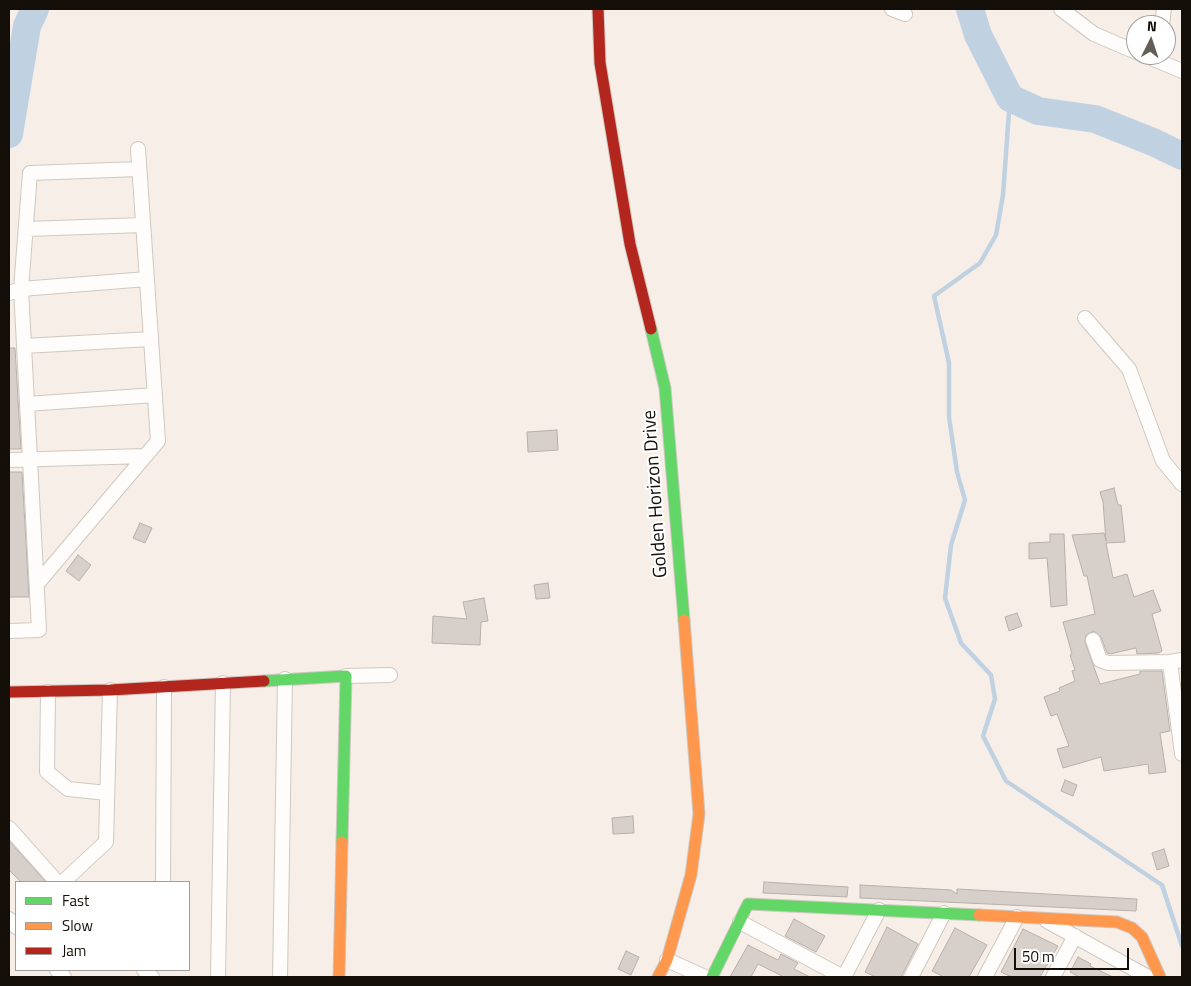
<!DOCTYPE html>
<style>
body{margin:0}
#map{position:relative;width:1191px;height:986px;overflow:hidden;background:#f7efe7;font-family:"Titillium Web",sans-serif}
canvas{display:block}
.frame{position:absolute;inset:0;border:10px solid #130e08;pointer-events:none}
.legend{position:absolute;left:15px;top:881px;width:175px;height:90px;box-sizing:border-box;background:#fff;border:1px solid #a19f9c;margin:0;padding:6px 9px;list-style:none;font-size:15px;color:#130e08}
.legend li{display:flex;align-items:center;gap:10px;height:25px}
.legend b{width:25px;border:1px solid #a19f9c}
.north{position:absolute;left:1126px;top:15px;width:50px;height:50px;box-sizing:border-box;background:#fff;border:1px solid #a19f9c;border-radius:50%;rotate:4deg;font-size:14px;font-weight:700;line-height:20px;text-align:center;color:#130e08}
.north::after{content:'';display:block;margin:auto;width:18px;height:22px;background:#635d56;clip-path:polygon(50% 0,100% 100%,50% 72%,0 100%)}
.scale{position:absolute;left:1014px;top:948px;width:115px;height:22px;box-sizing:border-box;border:2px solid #130e08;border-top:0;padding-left:6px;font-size:15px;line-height:18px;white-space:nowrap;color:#130e08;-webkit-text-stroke:4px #fff;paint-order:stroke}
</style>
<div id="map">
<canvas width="1191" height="986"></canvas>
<div class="frame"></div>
<ul class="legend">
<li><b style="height:6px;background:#63d668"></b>Fast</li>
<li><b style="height:6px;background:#ff974d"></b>Slow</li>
<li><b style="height:6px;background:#b3261e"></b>Jam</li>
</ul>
<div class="north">N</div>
<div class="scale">50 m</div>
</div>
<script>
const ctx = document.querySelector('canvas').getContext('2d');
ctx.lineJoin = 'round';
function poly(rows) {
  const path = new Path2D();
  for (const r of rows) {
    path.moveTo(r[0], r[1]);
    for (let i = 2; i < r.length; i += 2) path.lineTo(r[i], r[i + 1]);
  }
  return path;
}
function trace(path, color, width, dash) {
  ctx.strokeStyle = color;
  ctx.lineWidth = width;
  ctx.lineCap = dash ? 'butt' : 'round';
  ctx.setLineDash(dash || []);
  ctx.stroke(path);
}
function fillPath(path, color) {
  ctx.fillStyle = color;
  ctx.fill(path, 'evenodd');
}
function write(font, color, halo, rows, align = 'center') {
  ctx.font = font + ' "Titillium Web",sans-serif';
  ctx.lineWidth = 4;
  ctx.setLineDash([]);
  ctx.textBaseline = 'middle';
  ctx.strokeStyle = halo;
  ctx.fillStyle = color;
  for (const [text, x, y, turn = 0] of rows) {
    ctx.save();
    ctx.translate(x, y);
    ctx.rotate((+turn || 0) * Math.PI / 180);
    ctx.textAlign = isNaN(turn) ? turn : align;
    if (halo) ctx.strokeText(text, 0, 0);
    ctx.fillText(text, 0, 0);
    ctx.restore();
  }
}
trace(poly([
 [1010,98,1003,195,996,235,980,263,934,296,949,363,949,417,957,472,965,500,951,545,945,598,961,643,991,675,995,699,983,736,1006,781,1162,885,1182,946]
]), '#c0d1e1', 4.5);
trace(poly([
 [970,9,978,35,1010,98,1038,111,1095,119,1153,142,1182,156],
 [9,134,27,26,35,9]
]), '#c0d1e1', 28);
const building = poly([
 [9,348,15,348,21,449,9,449,9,348],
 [557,430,558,450,528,452,527,432,557,430],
 [9,472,22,472,29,597,9,597,9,472],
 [1114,488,1118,505,1121,505,1125,542,1106,543,1113,578,1127,574,1134,597,1153,590,1161,611,1152,614,1162,651,1159,653,1137,654,1136,648,1110,654,1107,653,1101,637,1094,631,1086,635,1085,642,1100,684,1140,674,1140,671,1162,671,1170,731,1160,733,1166,772,1149,774,1148,764,1104,771,1101,757,1063,768,1057,749,1069,746,1057,714,1051,716,1044,697,1060,691,1059,688,1075,681,1072,671,1075,670,1070,655,1072,654,1063,622,1095,614,1087,576,1084,576,1072,535,1104,533,1106,541,1103,502,1100,492,1114,488],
 [140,523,152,528,145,543,133,538,140,523],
 [1050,534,1064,534,1067,605,1051,607,1047,558,1029,559,1029,543,1050,542,1050,534],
 [78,555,91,565,79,581,66,571,78,555],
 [548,583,550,598,536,599,534,585,548,583],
 [484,598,488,621,481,622,480,645,432,643,433,616,467,619,463,602,484,598],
 [1017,613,1022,626,1009,631,1005,617,1017,613],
 [1065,780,1077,785,1073,796,1061,791,1065,780],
 [633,816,634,833,613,834,612,818,633,816],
 [9,841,46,882,21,882,9,870,9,841],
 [1164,849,1169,866,1157,870,1152,853,1164,849],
 [764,882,848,887,847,897,763,893,764,882],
 [860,885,951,890,957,894,957,889,1137,899,1136,911,860,898,860,885],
 [794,919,825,936,816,952,785,936,794,919],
 [887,927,918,944,901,977,876,977,865,972,887,927],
 [955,928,987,945,969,977,944,977,932,971,955,928],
 [1023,929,1058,946,1040,977,1012,977,1001,972,1023,929],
 [748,945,778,960,781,954,798,963,794,969,810,977,784,977,758,964,751,977,730,977,748,945],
 [626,951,639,957,631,975,618,969,626,951],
 [1078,957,1091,964,1090,966,1113,977,1079,977,1070,972,1078,957]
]);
fillPath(building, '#d7cfca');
trace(building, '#b8afab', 1);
const street = poly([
 [892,9,905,14],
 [1061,9,1094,34,1136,52],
 [1162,25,1164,9],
 [1144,55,1182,71],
 [26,229,143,225],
 [9,293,21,289,30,173,139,169],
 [1085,318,1129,369,1163,461,1182,484],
 [24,346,151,339],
 [27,404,155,395],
 [9,460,145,456],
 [37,584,158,441,138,149],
 [9,631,39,630,21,289,147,279],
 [1093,640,1100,660,1108,663,1170,662],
 [1182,660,1170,662,1182,754],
 [346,676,390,675],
 [48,692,47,772,68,789,107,793],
 [9,828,57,882],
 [63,882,106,842,110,690],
 [163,882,164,687],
 [9,919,16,927],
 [1047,921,1148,977],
 [740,922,843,977],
 [667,960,705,977],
 [57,970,64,977],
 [144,970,152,977],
 [218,977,223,683],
 [280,977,285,679],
 [844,977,879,910],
 [911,977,944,913],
 [985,977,1017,917],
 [1053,977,1075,936]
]);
const fast = poly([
 [651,329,665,388,684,620],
 [264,681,346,676,342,842],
 [712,977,748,904,979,915]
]);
const slow = poly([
 [979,915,1117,922,1132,928,1142,937,1160,977],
 [339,977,342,842],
 [658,977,667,960,691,875,699,814,684,620]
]);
const jam = poly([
 [598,9,600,63,630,244,651,329],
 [9,692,110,690,264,681]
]);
trace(street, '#cec8c1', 16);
trace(fast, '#cec8c1', 13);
trace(slow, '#cec8c1', 13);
trace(jam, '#cec8c1', 13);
trace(street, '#fefdfb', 14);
trace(fast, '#63d668', 11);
trace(slow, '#ff974d', 11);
trace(jam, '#b3261e', 11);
write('19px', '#130e08', '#fff', [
 ["Golden Horizon Drive",656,494,-94]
]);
</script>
